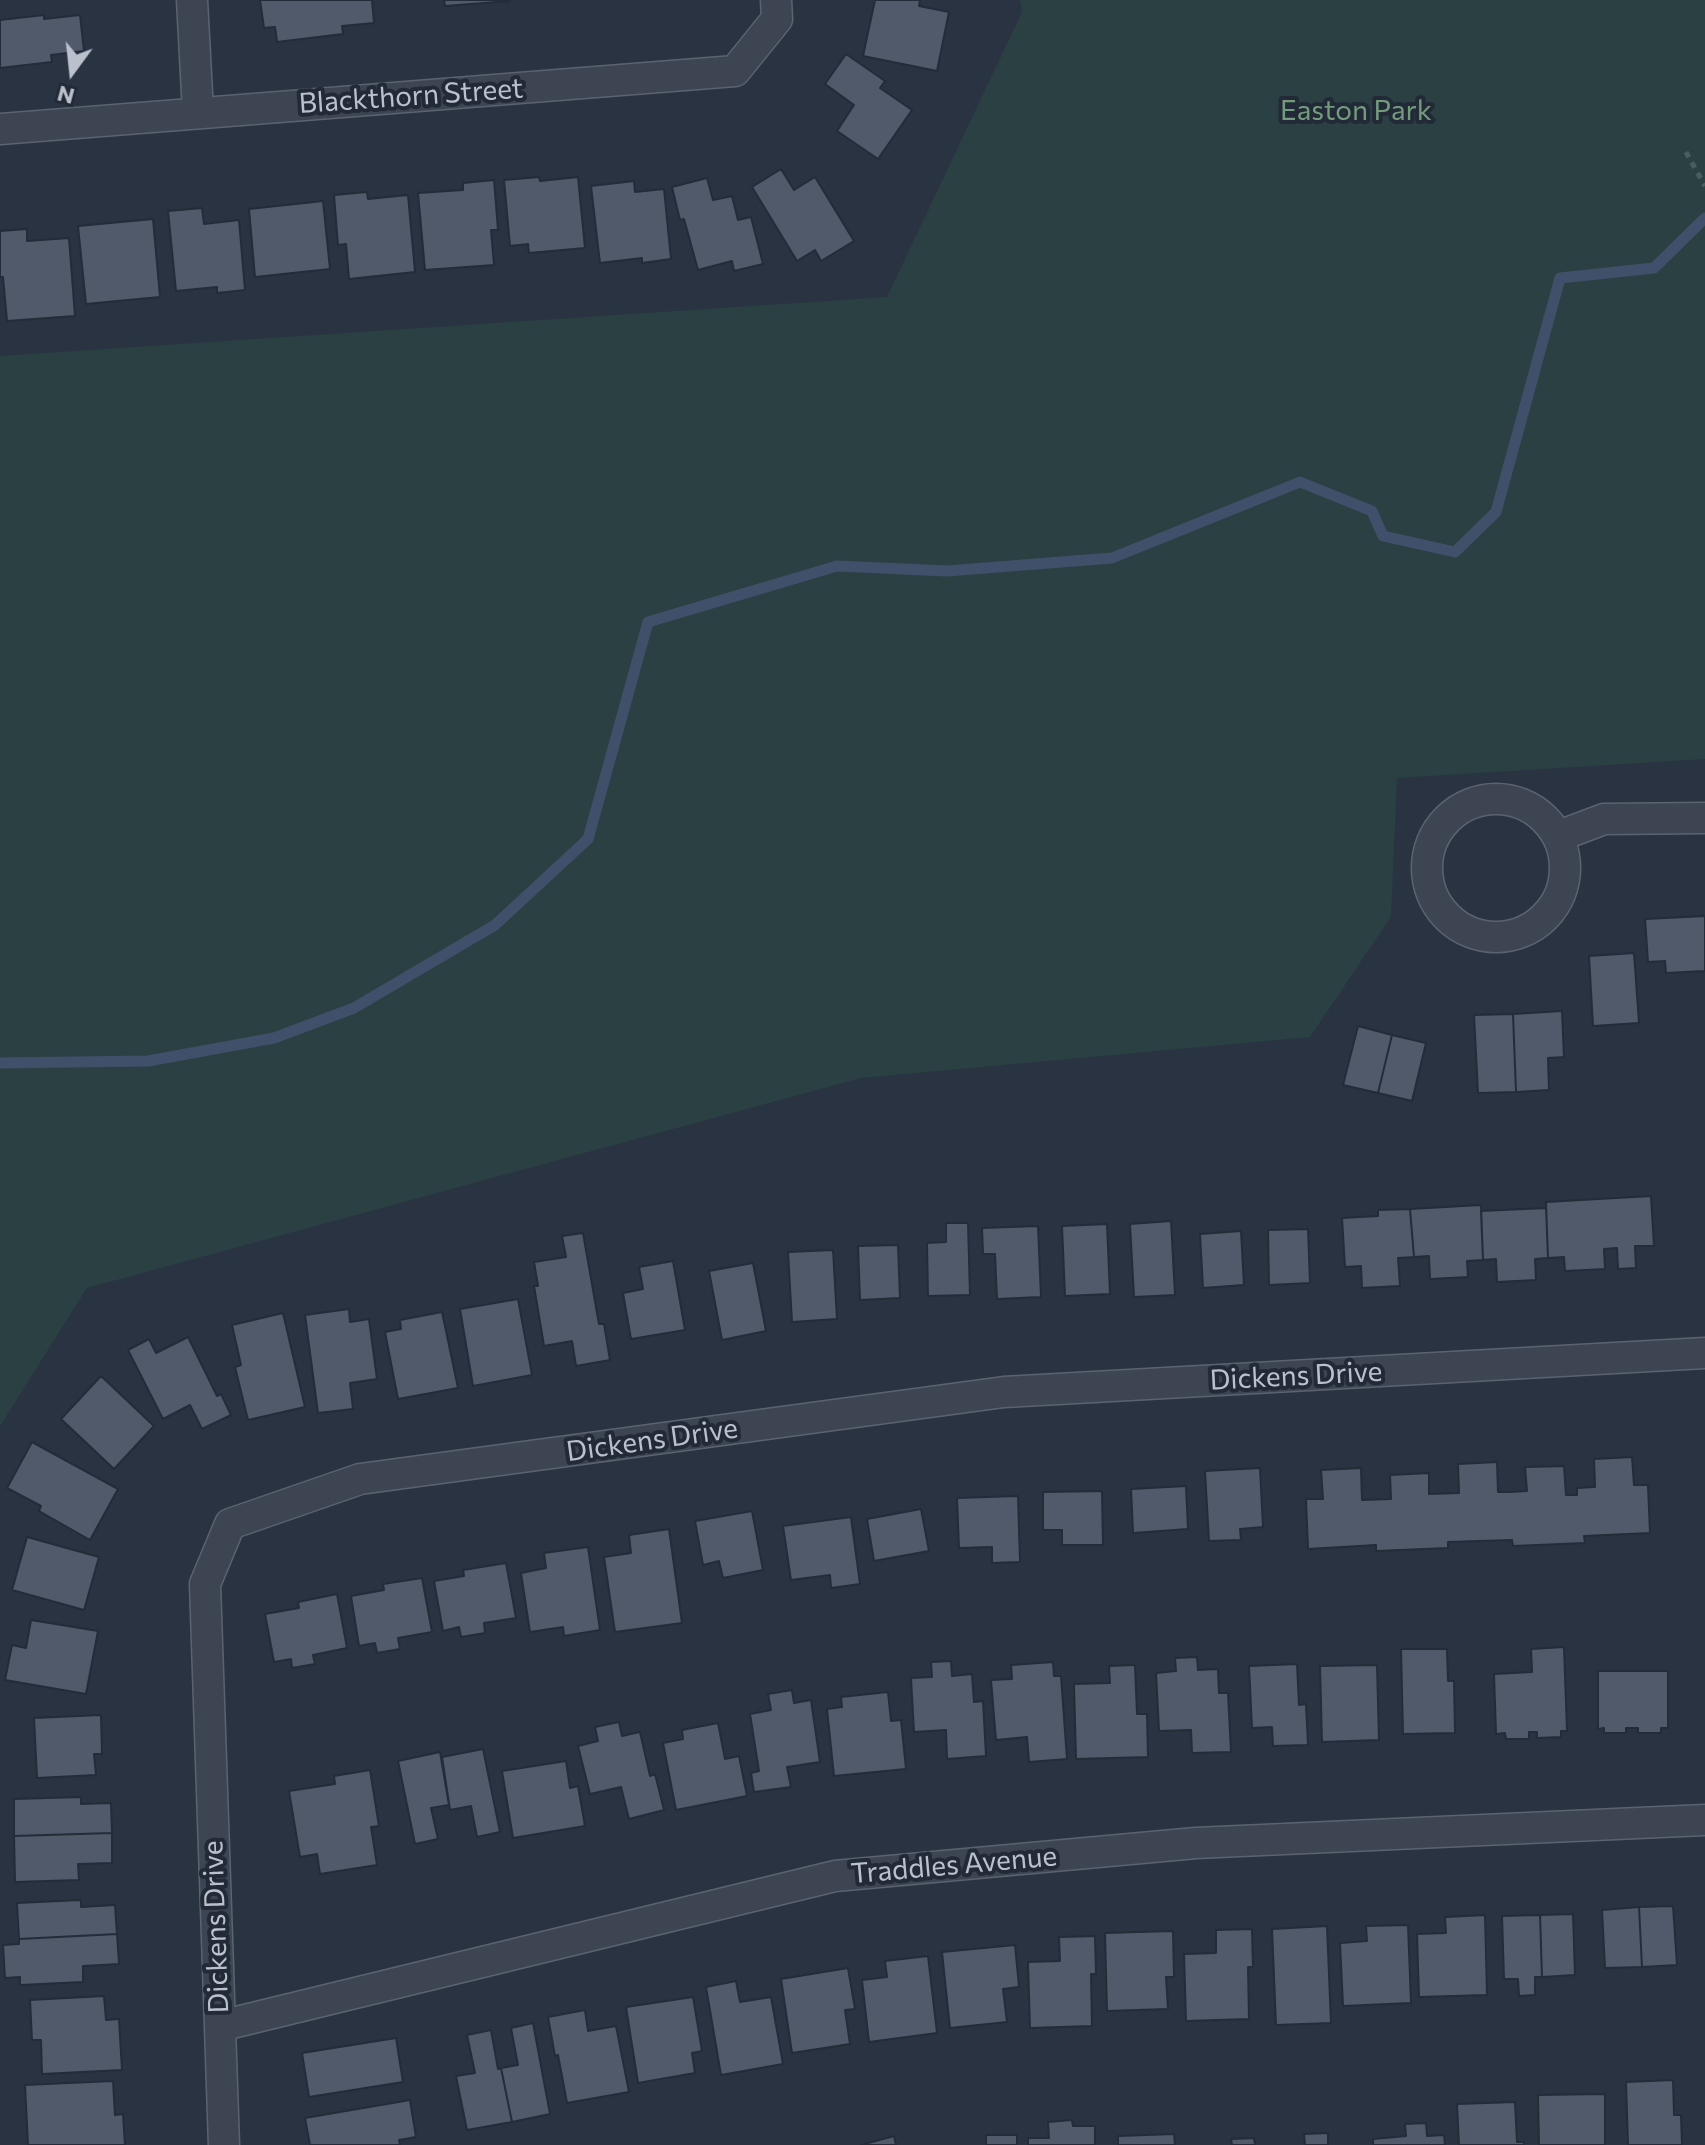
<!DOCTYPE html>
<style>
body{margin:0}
#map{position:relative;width:1705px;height:2145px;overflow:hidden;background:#293342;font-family:Commissioner,sans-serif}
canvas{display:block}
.north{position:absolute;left:32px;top:32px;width:80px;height:80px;-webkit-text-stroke:6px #222a38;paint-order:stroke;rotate:195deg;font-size:22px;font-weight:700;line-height:32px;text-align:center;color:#bbc1cc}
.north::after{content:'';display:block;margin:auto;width:28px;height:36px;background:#bbc1cc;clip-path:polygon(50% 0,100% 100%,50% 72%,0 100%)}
</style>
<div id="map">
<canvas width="1705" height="2145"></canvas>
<div class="north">N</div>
</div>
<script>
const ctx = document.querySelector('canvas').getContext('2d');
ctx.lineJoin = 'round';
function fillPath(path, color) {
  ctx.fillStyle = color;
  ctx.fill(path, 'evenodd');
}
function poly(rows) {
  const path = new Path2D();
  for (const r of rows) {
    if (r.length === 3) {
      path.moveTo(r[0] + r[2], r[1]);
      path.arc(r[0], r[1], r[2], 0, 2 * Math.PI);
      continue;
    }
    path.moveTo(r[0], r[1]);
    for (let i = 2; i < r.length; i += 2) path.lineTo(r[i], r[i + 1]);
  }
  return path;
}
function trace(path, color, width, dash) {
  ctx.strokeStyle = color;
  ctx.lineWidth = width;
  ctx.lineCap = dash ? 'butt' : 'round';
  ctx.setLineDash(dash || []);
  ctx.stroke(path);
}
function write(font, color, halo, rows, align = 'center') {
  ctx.font = font + ' Commissioner,sans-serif';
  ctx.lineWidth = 8;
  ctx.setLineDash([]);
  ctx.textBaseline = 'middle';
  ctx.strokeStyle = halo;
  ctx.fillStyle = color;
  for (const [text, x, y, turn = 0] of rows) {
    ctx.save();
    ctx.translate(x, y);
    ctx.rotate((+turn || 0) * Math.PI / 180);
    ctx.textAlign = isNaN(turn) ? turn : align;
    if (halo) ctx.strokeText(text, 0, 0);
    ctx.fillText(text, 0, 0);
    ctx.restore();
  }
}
fillPath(poly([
 [1020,0,1705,0,1705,759,1397,778,1391,917,1310,1037,861,1078,87,1288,0,1426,0,356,887,297,1022,12]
]), '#2b4043');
trace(poly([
 [0,1063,148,1061,274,1038,354,1008,495,925,588,839,648,622,837,566,947,571,1112,558,1300,482,1372,511,1383,536,1455,552,1496,512,1560,278,1654,268,1705,218]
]), '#40506a', 11);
const building = poly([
 [260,0,372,0,374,23,342,26,343,34,277,42,275,27,264,28,260,0],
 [444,0,510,0,510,1,445,6,444,0],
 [875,0,920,0,919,6,949,12,937,71,863,56,875,0],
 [44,15,44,19,80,15,84,51,51,55,52,62,0,68,0,20,44,15],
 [846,54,885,81,880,88,912,110,878,159,837,131,854,105,825,84,846,54],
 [781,169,794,190,815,177,854,241,821,261,815,250,797,261,752,187,781,169],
 [539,177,540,181,578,177,585,248,529,253,528,244,510,246,504,180,539,177],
 [707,178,713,200,732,196,738,220,751,217,763,264,734,271,732,261,698,270,684,219,680,220,672,187,707,178],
 [494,180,498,230,491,230,494,265,425,270,418,193,463,190,463,183,494,180],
 [634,181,635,192,664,189,671,259,642,263,642,258,600,263,591,186,634,181],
 [367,192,368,199,408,195,415,272,349,279,346,244,338,245,334,195,367,192],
 [323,201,330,269,255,277,249,209,323,201],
 [202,208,204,224,239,220,245,290,217,293,217,287,176,291,168,211,202,208],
 [153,219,160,297,86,304,78,226,153,219],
 [27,229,27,241,69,238,75,316,7,321,3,277,0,277,0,231,27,229],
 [1705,916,1705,971,1666,973,1665,961,1648,962,1645,919,1705,916],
 [1634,953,1639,1023,1593,1026,1589,956,1634,953],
 [1562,1011,1564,1057,1548,1058,1549,1090,1516,1092,1513,1014,1562,1011],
 [1513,1014,1516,1092,1478,1093,1474,1015,1513,1014],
 [1358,1026,1392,1035,1378,1093,1343,1085,1358,1026],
 [1392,1035,1426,1043,1412,1101,1378,1093,1392,1035],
 [1651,1196,1654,1246,1635,1246,1636,1268,1618,1269,1617,1248,1604,1249,1605,1269,1565,1271,1564,1257,1548,1258,1546,1202,1651,1196],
 [1481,1205,1483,1260,1467,1261,1468,1277,1430,1279,1429,1256,1414,1257,1410,1209,1481,1205],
 [1546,1208,1548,1258,1535,1259,1536,1280,1497,1282,1496,1259,1483,1260,1481,1211,1546,1208],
 [1410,1209,1414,1257,1398,1258,1400,1286,1362,1288,1361,1266,1345,1267,1342,1218,1378,1216,1378,1210,1410,1209],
 [1171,1221,1175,1295,1134,1297,1130,1224,1171,1221],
 [946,1223,968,1223,970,1295,928,1296,927,1243,946,1242,946,1223],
 [1107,1224,1110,1294,1065,1296,1062,1226,1107,1224],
 [1038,1226,1041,1297,997,1299,995,1254,983,1254,982,1228,1038,1226],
 [1308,1229,1310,1283,1269,1285,1268,1230,1308,1229],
 [1241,1231,1244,1285,1203,1288,1200,1234,1241,1231],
 [583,1233,599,1324,604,1324,610,1360,576,1366,572,1341,544,1346,534,1286,538,1286,534,1262,566,1257,562,1236,583,1233],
 [898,1245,900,1298,860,1300,858,1246,898,1245],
 [833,1250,837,1319,792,1322,788,1252,833,1250],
 [673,1261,685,1330,631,1339,623,1293,643,1289,639,1267,673,1261],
 [753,1263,766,1331,722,1340,709,1271,753,1263],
 [518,1299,532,1375,473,1386,460,1309,518,1299],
 [349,1309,350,1322,369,1319,377,1379,350,1383,353,1409,318,1413,305,1315,349,1309],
 [442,1312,458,1388,398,1399,385,1332,401,1329,400,1320,442,1312],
 [283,1313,305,1407,248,1420,235,1367,241,1365,232,1325,283,1313],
 [188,1337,217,1396,221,1394,231,1415,202,1429,190,1405,163,1419,128,1350,149,1339,156,1353,188,1337],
 [101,1376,154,1426,114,1469,61,1419,101,1376],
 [32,1442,118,1489,90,1540,39,1511,41,1506,7,1488,32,1442],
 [1632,1457,1634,1485,1648,1485,1650,1533,1584,1536,1585,1543,1513,1546,1512,1540,1448,1542,1448,1548,1376,1551,1376,1545,1308,1549,1306,1499,1323,1499,1321,1470,1361,1468,1362,1500,1391,1499,1390,1475,1429,1473,1429,1494,1459,1493,1458,1464,1497,1462,1498,1492,1510,1492,1527,1491,1525,1467,1564,1466,1566,1495,1577,1495,1577,1488,1595,1487,1594,1459,1632,1457],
 [1260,1468,1263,1527,1240,1529,1241,1540,1209,1541,1205,1471,1260,1468],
 [1186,1486,1188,1529,1133,1533,1131,1489,1186,1486],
 [1102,1491,1103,1545,1062,1545,1062,1530,1043,1530,1043,1492,1102,1491],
 [1018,1496,1020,1562,992,1563,992,1547,959,1548,957,1498,1018,1496],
 [921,1509,929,1551,874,1561,867,1519,921,1509],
 [752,1511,763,1570,723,1578,719,1561,703,1565,695,1521,752,1511],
 [851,1517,860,1584,831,1588,830,1575,791,1580,783,1526,851,1517],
 [669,1529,682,1623,615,1632,604,1557,631,1553,629,1535,669,1529],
 [27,1537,99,1557,84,1610,12,1590,27,1537],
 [588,1547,600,1630,564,1636,563,1627,530,1632,521,1573,546,1568,544,1553,588,1547],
 [506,1563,516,1618,484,1623,485,1633,461,1637,459,1627,443,1631,434,1581,464,1576,463,1570,506,1563],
 [422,1578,432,1632,398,1638,400,1649,377,1653,375,1643,359,1646,351,1596,384,1590,383,1584,422,1578],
 [337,1594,347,1648,313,1655,315,1664,292,1668,291,1659,274,1662,265,1614,299,1608,298,1602,337,1594],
 [31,1620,98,1631,86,1694,5,1680,12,1645,26,1648,31,1620],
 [1564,1647,1567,1731,1561,1731,1561,1737,1537,1738,1537,1732,1529,1732,1529,1739,1506,1739,1505,1733,1496,1734,1494,1674,1532,1672,1531,1649,1564,1647],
 [1401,1649,1447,1649,1448,1681,1454,1681,1455,1733,1403,1734,1401,1649],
 [1197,1657,1198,1670,1218,1669,1219,1693,1228,1693,1231,1752,1192,1753,1191,1730,1159,1731,1156,1673,1176,1671,1175,1658,1197,1657],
 [951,1661,952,1676,972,1674,974,1702,983,1701,986,1756,947,1759,946,1730,914,1732,911,1678,932,1677,931,1662,951,1661],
 [1053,1662,1054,1676,1061,1676,1067,1759,1029,1762,1027,1737,996,1740,991,1680,1012,1679,1011,1665,1053,1662],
 [1297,1664,1299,1705,1306,1704,1308,1745,1273,1746,1272,1727,1252,1728,1249,1666,1297,1664],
 [1135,1665,1137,1714,1147,1714,1148,1757,1076,1759,1074,1684,1110,1683,1109,1666,1135,1665],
 [1377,1665,1379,1740,1322,1742,1320,1666,1377,1665],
 [1598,1671,1668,1671,1668,1728,1661,1728,1661,1733,1638,1733,1638,1728,1626,1728,1626,1733,1604,1733,1604,1728,1598,1729,1598,1671],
 [792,1690,794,1703,811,1700,820,1762,787,1767,791,1787,754,1792,751,1773,759,1771,750,1714,771,1710,768,1694,792,1690],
 [888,1692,891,1721,901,1720,906,1769,834,1776,827,1709,842,1707,841,1697,888,1692],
 [101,1715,102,1754,94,1754,96,1775,37,1778,34,1718,101,1715],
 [619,1722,622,1736,640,1732,650,1776,655,1774,664,1810,629,1819,621,1787,590,1794,578,1746,598,1741,595,1727,619,1722],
 [718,1723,725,1759,739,1756,747,1796,676,1810,663,1743,683,1739,682,1730,718,1723],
 [483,1749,500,1832,477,1837,471,1806,450,1810,442,1757,483,1749],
 [440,1752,449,1805,431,1808,438,1839,415,1844,398,1761,440,1752],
 [566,1761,570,1788,578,1786,585,1826,513,1838,502,1771,566,1761],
 [370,1770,379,1826,371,1827,377,1865,320,1874,317,1854,300,1857,289,1791,335,1784,334,1776,370,1770],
 [81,1797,81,1804,111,1803,112,1833,14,1836,14,1799,81,1797],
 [112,1833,112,1863,78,1864,79,1880,15,1882,14,1836,112,1833],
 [81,1900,81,1907,115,1905,117,1934,19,1939,17,1903,81,1900],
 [1673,1906,1677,1965,1642,1967,1639,1907,1673,1906],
 [1639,1907,1642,1967,1605,1968,1602,1910,1639,1907],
 [1573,1914,1575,1975,1542,1977,1540,1915,1573,1914],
 [1485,1915,1487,1995,1419,1997,1417,1934,1446,1933,1445,1917,1485,1915],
 [1540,1915,1542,1977,1535,1977,1535,1995,1519,1996,1518,1979,1504,1979,1502,1916,1540,1915],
 [1408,1925,1411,2003,1343,2006,1340,1943,1367,1941,1366,1926,1408,1925],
 [1327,1926,1331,2023,1276,2025,1272,1929,1327,1926],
 [1252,1929,1253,1967,1248,1967,1249,2019,1186,2021,1184,1954,1216,1953,1216,1930,1252,1929],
 [1173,1931,1174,1977,1166,1977,1168,2009,1107,2011,1105,1933,1173,1931],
 [117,1934,119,1964,83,1966,83,1982,20,1985,20,1977,5,1978,3,1945,19,1944,19,1939,117,1934],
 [1095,1936,1096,1974,1091,1974,1092,2026,1030,2028,1028,1962,1060,1961,1059,1937,1095,1936],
 [1015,1945,1019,1987,1003,1989,1007,2022,950,2028,942,1952,1015,1945],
 [928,1956,937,2033,869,2042,862,1980,887,1977,885,1961,928,1956],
 [848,1968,855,2009,845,2010,850,2044,792,2053,781,1979,848,1968],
 [736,1981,740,2002,771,1997,783,2064,721,2075,706,1987,736,1981],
 [104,1996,106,2020,119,2019,122,2070,42,2074,41,2040,32,2040,30,2000,104,1996],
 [693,1997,702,2051,692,2053,695,2073,638,2083,626,2007,693,1997],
 [585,2010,588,2031,616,2026,629,2092,567,2103,558,2055,555,2056,548,2017,585,2010],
 [533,2023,550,2114,512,2122,501,2068,518,2065,511,2028,533,2023],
 [491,2030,498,2069,501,2068,512,2122,467,2130,456,2076,475,2073,467,2035,491,2030],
 [396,2038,403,2082,309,2097,302,2053,396,2038],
 [1673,2080,1674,2115,1681,2115,1682,2145,1628,2145,1626,2082,1673,2080],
 [113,2081,115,2115,123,2114,125,2145,28,2145,25,2085,113,2081],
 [1605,2094,1605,2145,1539,2145,1538,2095,1605,2094],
 [410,2100,416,2137,399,2140,400,2145,310,2145,305,2118,410,2100],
 [1515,2102,1517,2142,1524,2142,1524,2145,1459,2145,1457,2104,1515,2102],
 [1072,2120,1073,2126,1095,2126,1095,2145,1028,2145,1028,2138,1049,2138,1048,2122,1072,2120],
 [1426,2123,1427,2136,1444,2135,1445,2145,1373,2145,1373,2139,1406,2136,1405,2124,1426,2123],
 [1328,2133,1328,2145,1305,2145,1304,2134,1328,2133],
 [1174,2134,1175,2145,1118,2145,1118,2136,1174,2134],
 [986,2135,1017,2135,1017,2145,986,2145,986,2135],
 [894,2136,896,2145,861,2145,894,2136],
 [1254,2138,1255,2145,1232,2145,1231,2139,1254,2138]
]);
fillPath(building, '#505a6b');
trace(building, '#242c3a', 2);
const street = poly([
 [192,0,198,112],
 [0,129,735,71,777,19,776,0],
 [1496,868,69],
 [1559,836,1604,819,1705,818],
 [220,2026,835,1876,1196,1843,1705,1820],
 [224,2145,205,1584,230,1524,360,1479,1004,1392,1705,1353]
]);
trace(street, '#5c6370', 33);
trace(poly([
 [1686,152,1705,186]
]), '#4a5d60', 5, [6, 6]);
trace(street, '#3e4552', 30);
write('28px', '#bbc1cc', '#222a38', [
 ["Blackthorn Street",411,96,-4],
 ["Dickens Drive",1296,1376,-3],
 ["Dickens Drive",652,1440,-8],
 ["Traddles Avenue",954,1865,-5],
 ["Dickens Drive",216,1927,-92]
]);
write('28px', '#749b7e', '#222a38', [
 ["Easton Park",1356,111]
]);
</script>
